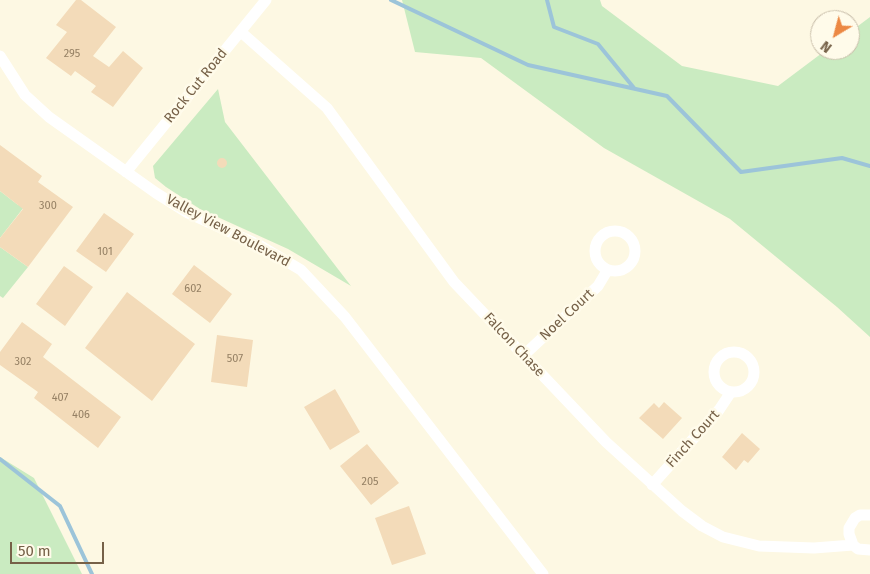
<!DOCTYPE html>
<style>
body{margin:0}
#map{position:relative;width:870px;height:574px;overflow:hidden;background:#fdf8e3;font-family:"Fira Sans",sans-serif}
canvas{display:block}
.north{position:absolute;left:810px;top:10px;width:50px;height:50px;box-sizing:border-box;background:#fffbea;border:1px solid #c8bda9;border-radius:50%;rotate:217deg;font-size:14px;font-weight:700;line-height:20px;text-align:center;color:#766148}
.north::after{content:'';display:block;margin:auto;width:18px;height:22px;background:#ec8843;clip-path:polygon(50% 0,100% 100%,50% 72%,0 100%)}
.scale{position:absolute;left:10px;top:542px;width:94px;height:22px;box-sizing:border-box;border:2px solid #766148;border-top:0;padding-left:6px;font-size:15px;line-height:18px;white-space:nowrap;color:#766148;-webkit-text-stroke:4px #fffbea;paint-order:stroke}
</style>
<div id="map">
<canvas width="870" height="574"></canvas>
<div class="north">N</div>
<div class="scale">50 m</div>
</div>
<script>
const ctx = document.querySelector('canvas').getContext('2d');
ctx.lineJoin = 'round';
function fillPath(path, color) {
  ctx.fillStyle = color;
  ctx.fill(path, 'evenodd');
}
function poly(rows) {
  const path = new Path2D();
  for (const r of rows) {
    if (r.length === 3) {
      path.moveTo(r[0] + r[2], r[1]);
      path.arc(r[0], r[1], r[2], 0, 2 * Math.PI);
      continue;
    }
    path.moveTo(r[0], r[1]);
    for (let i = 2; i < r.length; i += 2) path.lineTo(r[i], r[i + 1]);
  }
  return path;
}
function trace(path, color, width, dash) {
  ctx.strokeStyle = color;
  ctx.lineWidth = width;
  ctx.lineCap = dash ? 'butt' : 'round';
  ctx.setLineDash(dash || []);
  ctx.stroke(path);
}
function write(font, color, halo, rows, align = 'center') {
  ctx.font = font + ' "Fira Sans",sans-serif';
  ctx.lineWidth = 5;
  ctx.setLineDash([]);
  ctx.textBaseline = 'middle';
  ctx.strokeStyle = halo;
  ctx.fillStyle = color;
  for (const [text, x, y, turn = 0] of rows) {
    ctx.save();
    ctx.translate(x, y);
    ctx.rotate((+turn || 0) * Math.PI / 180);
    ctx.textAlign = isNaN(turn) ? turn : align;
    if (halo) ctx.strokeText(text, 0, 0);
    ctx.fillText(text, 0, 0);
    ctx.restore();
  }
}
fillPath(poly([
 [402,0,600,0,602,6,682,66,778,86,826,50,850,50,850,32,870,17,870,337,837,307,730,219,604,148,481,58,415,52],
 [218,89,225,122,351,286,288,249,200,209,166,187,155,178,153,166],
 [0,191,18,205,27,195,31,198,0,238],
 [0,247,28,267,3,298,0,296],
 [0,457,34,478,82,574,0,574]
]), '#caebc1');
trace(poly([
 [391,0,528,65,667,96,741,172,842,158,870,166],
 [547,0,554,27,598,44,634,88],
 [0,459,60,506,92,574]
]), '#9cc4d9', 4);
fillPath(poly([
 [76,0,81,0,116,27,93,56,109,67,123,51,143,68,113,107,91,92,96,86,75,71,71,76,46,58,67,32,56,25],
 [0,145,42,176,38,182,73,207,28,267,0,247,0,238,23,209,0,191],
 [222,163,5],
 [104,213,134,234,106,272,76,251],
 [194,265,232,294,210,323,172,294],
 [64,266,93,287,65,326,36,304],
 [127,292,195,344,152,401,85,348],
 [22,322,52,344,43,357,121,417,98,448,34,398,38,392,0,365,0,352],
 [217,335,253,340,247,387,211,382],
 [335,389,360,432,330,450,304,407],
 [664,402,682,418,663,439,639,418,654,403,659,408],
 [742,433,760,449,748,463,744,460,736,470,722,457],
 [367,444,399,483,371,505,340,466],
 [409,506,426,554,392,565,375,518]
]), '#f3dbb9');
trace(poly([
 [241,32,327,108,454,282,606,442,682,511,702,526,723,537,759,546,814,548,853,545],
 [0,56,25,95,49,117,156,193,188,213,259,245,301,270,345,317,543,574],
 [126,172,266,0],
 [615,251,20],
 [734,372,20],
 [524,355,598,286,607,271],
 [652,485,719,410,731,392],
 [870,515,860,515,855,518,849,528,849,534,853,545,858,549,870,550]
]), '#fff', 11);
write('11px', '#958064', null, [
 ["295",72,54],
 ["300",48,206],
 ["101",105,252],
 ["602",193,289],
 ["507",235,359],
 ["302",23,362],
 ["407",60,398],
 ["406",81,415],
 ["205",370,482]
]);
write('14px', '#766148', '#fffbea', [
 ["Rock Cut Road",196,86,-51],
 ["Valley View Boulevard",228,231,28],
 ["Noel Court",567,315,-43],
 ["Falcon Chase",514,345,47],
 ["Finch Court",693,439,-48]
]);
</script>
